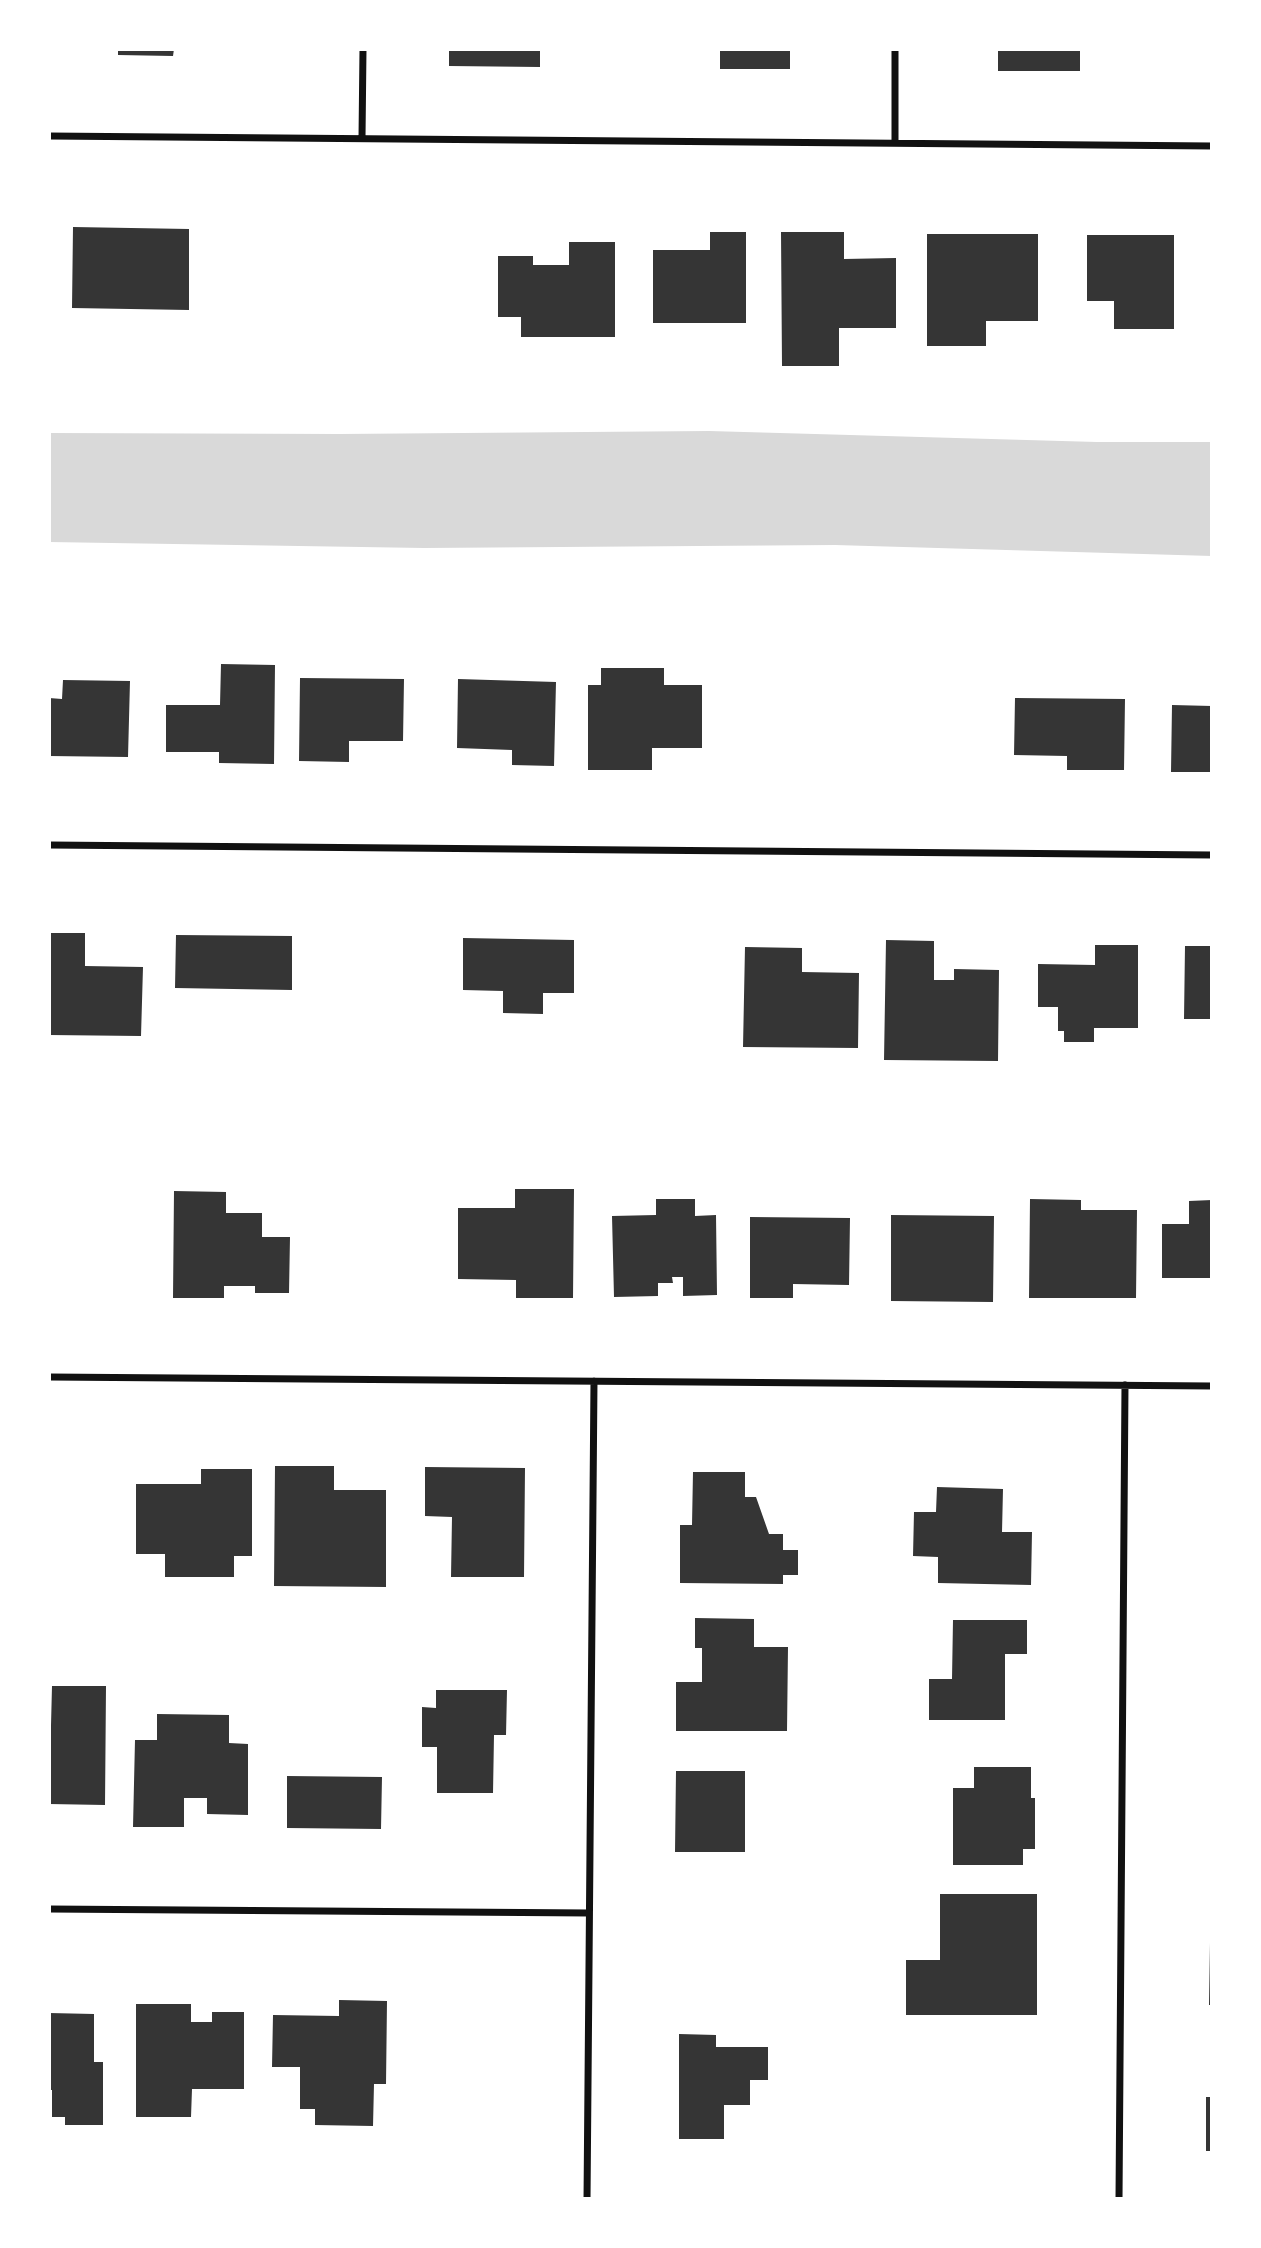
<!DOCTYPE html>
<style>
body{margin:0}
#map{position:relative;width:1261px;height:2248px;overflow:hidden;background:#fff;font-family:"Source Sans 3",sans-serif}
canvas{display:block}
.frame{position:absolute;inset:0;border:51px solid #fff;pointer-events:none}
</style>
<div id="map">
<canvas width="1261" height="2248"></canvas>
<div class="frame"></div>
</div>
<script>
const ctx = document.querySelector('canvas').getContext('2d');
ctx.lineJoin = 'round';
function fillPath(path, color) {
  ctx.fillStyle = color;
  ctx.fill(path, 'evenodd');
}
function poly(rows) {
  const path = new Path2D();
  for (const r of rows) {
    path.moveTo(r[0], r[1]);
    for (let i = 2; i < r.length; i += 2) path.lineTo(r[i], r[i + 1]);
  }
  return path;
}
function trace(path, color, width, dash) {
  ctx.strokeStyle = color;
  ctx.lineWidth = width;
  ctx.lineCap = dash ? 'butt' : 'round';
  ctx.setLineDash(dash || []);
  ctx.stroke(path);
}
fillPath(poly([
 [709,431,1097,442,1212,442,1212,556,835,545,424,548,49,542,49,433,340,434]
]), '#d9d9d9');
fillPath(poly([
 [118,49,174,49,173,56,118,55],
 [449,49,540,49,540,67,449,66],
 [720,49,790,49,790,69,720,69],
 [998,49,1080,49,1080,71,998,71],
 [73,227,189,229,189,310,72,308],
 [710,232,746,232,746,323,653,323,653,250,710,250],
 [781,232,844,232,844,259,896,258,896,328,839,328,839,366,782,366],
 [927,234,1038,234,1038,321,986,321,986,346,927,346],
 [1087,235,1174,235,1174,329,1114,329,1114,301,1087,301],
 [569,242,615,242,615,337,521,337,521,317,498,317,498,256,533,256,533,265,569,265],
 [221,664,275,665,274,764,219,763,219,752,166,752,166,705,220,705],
 [601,668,664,668,664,685,702,685,702,748,652,748,652,770,588,770,588,685,601,685],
 [300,678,404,679,403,741,349,741,349,762,299,761],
 [458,679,556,682,554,766,512,765,512,750,457,748],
 [63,680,130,681,128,757,49,756,49,698,62,699],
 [1015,698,1125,699,1124,770,1067,770,1067,756,1014,755],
 [1172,705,1212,706,1212,772,1171,772],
 [49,933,85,933,85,966,143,967,141,1036,49,1035],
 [176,935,292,936,292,990,175,988],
 [463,938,574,940,574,993,543,993,543,1014,503,1013,503,991,463,990],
 [886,940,934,941,934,980,954,980,954,969,999,970,998,1061,884,1060],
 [1095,945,1138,945,1138,1028,1094,1028,1094,1042,1064,1042,1064,1031,1058,1031,1058,1007,1038,1007,1038,964,1095,965],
 [1185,946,1212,946,1212,1019,1184,1019],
 [745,947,802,948,802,972,859,973,858,1048,743,1047],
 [515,1189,574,1189,573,1298,516,1298,516,1280,458,1279,458,1208,515,1208],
 [174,1191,226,1192,226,1213,262,1213,262,1237,290,1237,289,1293,255,1293,255,1286,224,1286,224,1298,173,1298],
 [656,1199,695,1199,695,1216,716,1215,717,1295,683,1296,683,1277,672,1277,673,1283,658,1283,658,1296,614,1297,612,1216,656,1215],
 [1030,1199,1081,1200,1081,1210,1137,1210,1136,1298,1029,1298],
 [1212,1200,1212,1278,1162,1278,1162,1224,1189,1224,1189,1201],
 [891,1215,994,1216,993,1302,891,1301],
 [750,1217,850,1218,849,1285,793,1284,793,1298,750,1298],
 [275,1466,334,1466,334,1490,386,1490,386,1587,274,1586],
 [425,1467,525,1468,524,1577,451,1577,452,1517,425,1516],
 [201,1469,252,1469,252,1556,234,1556,234,1577,165,1577,165,1554,136,1554,136,1484,201,1484],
 [693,1472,745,1472,745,1497,756,1497,769,1534,783,1534,783,1550,798,1550,798,1575,783,1575,783,1584,680,1583,680,1525,692,1525],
 [937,1487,1003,1489,1002,1532,1032,1532,1031,1585,938,1583,938,1557,913,1556,914,1512,936,1512],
 [695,1618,754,1619,754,1647,788,1647,787,1731,676,1731,676,1682,702,1682,702,1648,695,1648],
 [953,1620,1027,1620,1027,1654,1005,1654,1005,1720,929,1720,929,1679,952,1679],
 [52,1686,106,1686,105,1805,49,1804],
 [436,1690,507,1690,506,1735,494,1735,493,1793,437,1793,437,1747,422,1747,422,1707,436,1708],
 [157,1714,229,1715,229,1743,248,1744,248,1815,207,1814,207,1798,184,1798,184,1827,133,1827,135,1740,157,1740],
 [974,1767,1031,1767,1031,1798,1035,1798,1035,1849,1023,1849,1023,1865,953,1865,953,1788,974,1788],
 [676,1771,745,1771,745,1852,675,1852],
 [287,1776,382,1777,381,1829,287,1828],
 [940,1894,1037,1894,1037,2015,906,2015,906,1960,940,1960],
 [1210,1943,1212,1943,1212,2005,1209,2005],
 [339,2000,387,2001,386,2084,374,2084,373,2126,315,2125,315,2109,300,2109,300,2067,272,2067,273,2015,339,2016],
 [136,2004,191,2004,191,2022,212,2022,212,2012,244,2012,244,2089,192,2089,191,2117,136,2117],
 [49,2013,94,2014,94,2062,103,2062,103,2125,65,2125,65,2117,52,2117,52,2090,49,2090],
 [679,2034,716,2035,716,2047,768,2047,768,2080,750,2080,750,2105,724,2105,724,2139,679,2139],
 [1206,2097,1212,2097,1212,2151,1206,2151]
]), '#353535');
trace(poly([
 [49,136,1212,146],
 [362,138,363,49],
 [895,143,895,49],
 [49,845,1212,855],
 [49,1377,1212,1386],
 [49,1909,589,1913],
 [587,2199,594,1381],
 [1119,2199,1125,1385]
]), '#111', 7);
</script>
